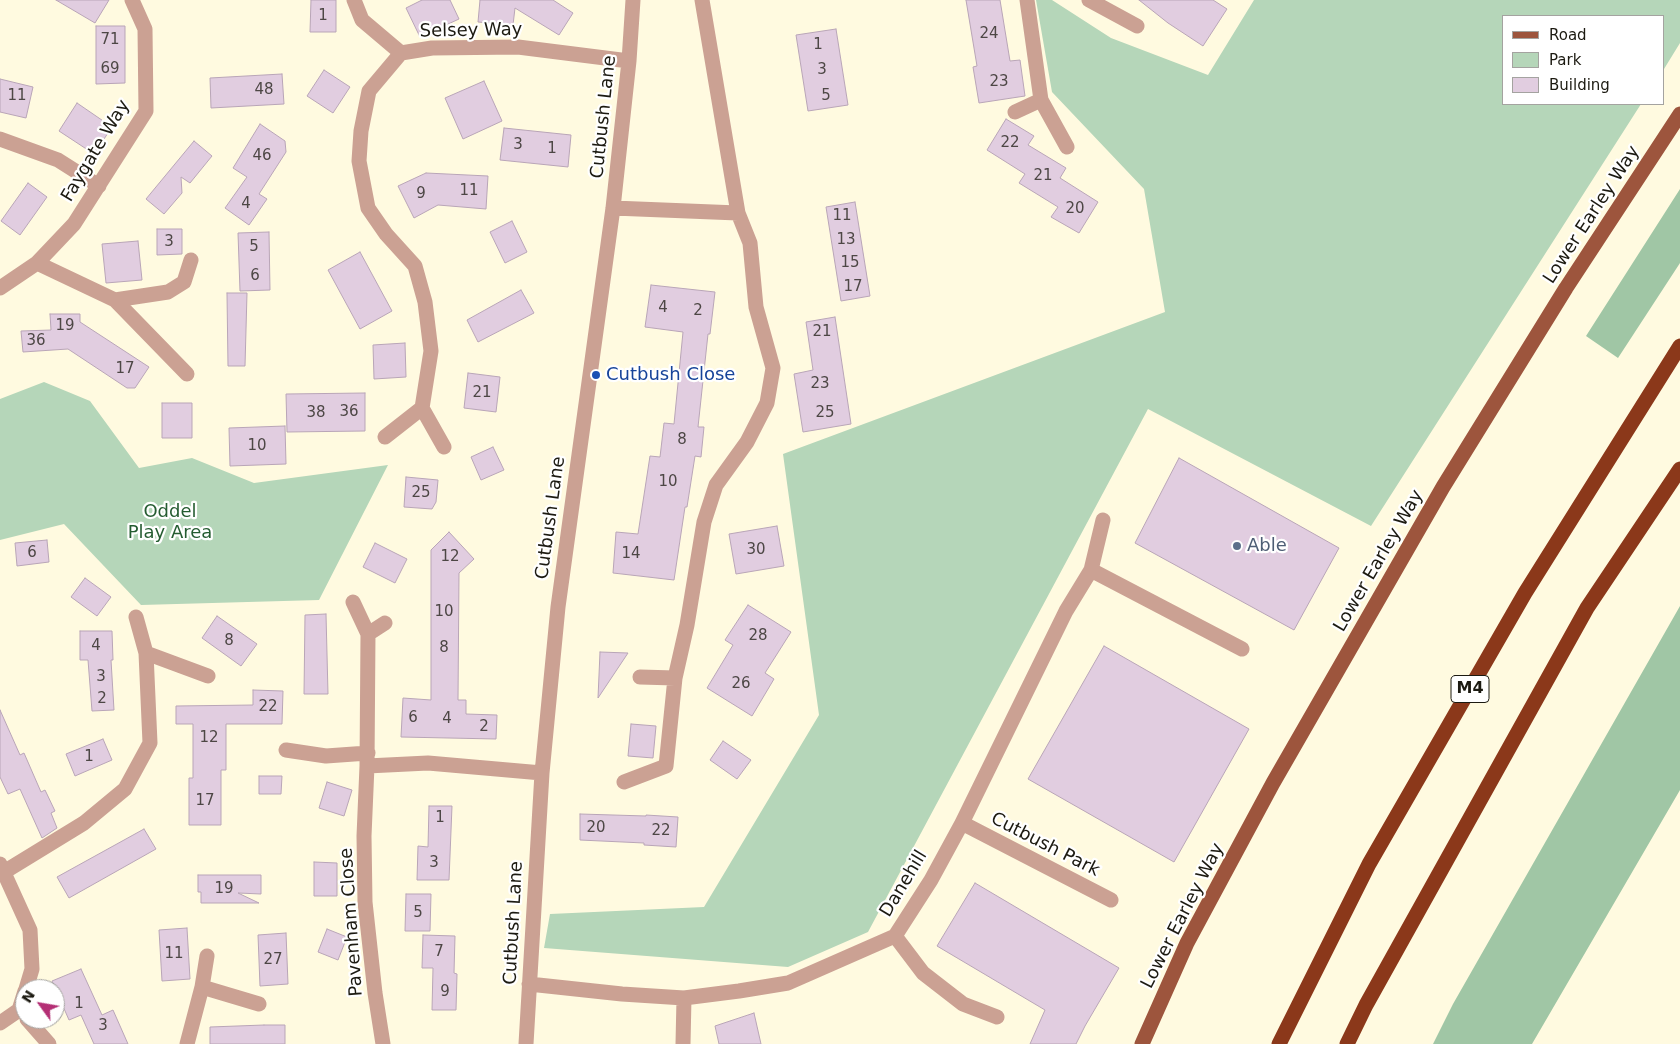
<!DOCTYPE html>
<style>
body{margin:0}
#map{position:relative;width:1680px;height:1044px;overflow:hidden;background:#fffae0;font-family:"DejaVu Sans",sans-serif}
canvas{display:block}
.legend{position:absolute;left:1502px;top:15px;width:162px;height:90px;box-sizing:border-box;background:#fff;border:1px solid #a4a3a0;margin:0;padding:6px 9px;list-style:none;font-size:15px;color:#1c1a11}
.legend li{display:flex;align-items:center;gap:10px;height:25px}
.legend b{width:25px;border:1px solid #a4a3a0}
.north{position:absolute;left:15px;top:979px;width:50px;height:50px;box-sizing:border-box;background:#fff;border:1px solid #a4a3a0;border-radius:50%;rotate:302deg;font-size:14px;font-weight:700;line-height:20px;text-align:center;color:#1c1a11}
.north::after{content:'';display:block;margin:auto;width:18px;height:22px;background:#b42f75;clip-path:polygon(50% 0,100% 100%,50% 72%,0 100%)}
</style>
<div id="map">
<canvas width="1680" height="1044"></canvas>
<ul class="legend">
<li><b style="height:6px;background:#9d553d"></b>Road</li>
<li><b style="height:14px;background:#b5d6b9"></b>Park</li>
<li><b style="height:14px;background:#e1cde0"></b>Building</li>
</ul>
<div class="north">N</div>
</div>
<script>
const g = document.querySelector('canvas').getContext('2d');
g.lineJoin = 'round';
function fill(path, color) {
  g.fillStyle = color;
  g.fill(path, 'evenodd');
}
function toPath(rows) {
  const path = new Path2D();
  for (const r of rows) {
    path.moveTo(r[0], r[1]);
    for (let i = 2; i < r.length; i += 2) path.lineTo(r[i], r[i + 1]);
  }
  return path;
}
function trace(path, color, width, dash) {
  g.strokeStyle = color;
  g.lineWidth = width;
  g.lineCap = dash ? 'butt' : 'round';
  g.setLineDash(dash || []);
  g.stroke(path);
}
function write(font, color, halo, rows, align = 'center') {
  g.font = font + ' "DejaVu Sans",sans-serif';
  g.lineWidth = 4.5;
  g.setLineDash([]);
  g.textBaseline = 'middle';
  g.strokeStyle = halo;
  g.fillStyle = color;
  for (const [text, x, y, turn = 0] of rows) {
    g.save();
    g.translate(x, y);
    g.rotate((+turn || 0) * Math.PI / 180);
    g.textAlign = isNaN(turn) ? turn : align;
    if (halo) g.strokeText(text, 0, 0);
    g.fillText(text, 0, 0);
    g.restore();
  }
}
fill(toPath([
 [1036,0,1052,0,1111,38,1208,75,1254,0,1680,0,1680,43,1664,69,1664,16,1504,16,1504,104,1641,104,1371,526,1148,409,868,932,788,967,544,948,550,914,704,907,819,715,783,454,1165,312,1144,189,1052,92],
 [44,382,90,401,139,468,192,458,254,483,388,465,319,600,141,605,64,524,0,540,0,399]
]), '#b5d6b9');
fill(toPath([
 [1680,189,1680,263,1618,358,1586,336],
 [1680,606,1680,790,1532,1044,1433,1044,1453,1004]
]), '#a0c6a5');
const building = toPath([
 [56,0,109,0,95,23,56,0],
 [311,0,336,0,336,32,310,32,311,0],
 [422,0,450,0,459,19,420,37,406,8,422,0],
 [480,0,553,0,573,13,559,35,515,8,513,25,478,22,480,0],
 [966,0,1000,0,1010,61,1020,60,1025,96,979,103,973,67,977,66,966,0],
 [1139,0,1213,0,1227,9,1203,46,1168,23,1139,0],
 [96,26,125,26,125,83,96,84,96,26],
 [836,29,848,105,808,111,796,35,836,29],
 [324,70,350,87,333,113,307,96,324,70],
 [282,74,284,104,211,108,210,78,282,74],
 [0,79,33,87,26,118,0,112,0,79],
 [484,81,502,121,463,139,445,98,484,81],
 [77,103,112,127,94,154,59,131,77,103],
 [1006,119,1034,136,1028,145,1066,168,1060,178,1098,202,1079,233,1051,217,1058,207,1019,183,1025,174,987,150,1006,119],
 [260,124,285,141,286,152,259,194,267,199,249,225,225,208,247,177,233,168,260,124],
 [504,128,571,135,568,167,500,160,504,128],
 [194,141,212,156,190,183,181,177,182,193,164,214,146,199,194,141],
 [426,173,488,176,486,209,438,205,414,218,398,186,426,173],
 [28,183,47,197,20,235,1,221,28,183],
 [855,202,870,296,841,301,826,207,855,202],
 [512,221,527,252,505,263,490,232,512,221],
 [157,229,182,229,182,254,157,255,157,229],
 [269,232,270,290,240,291,238,233,269,232],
 [138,241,142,280,106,283,102,244,138,241],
 [360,252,392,311,360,329,328,270,360,252],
 [651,285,715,292,710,334,708,334,698,427,704,427,701,457,695,456,687,507,685,507,674,580,613,573,616,532,638,534,650,456,660,457,664,423,674,424,683,332,645,327,651,285],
 [521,290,534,313,478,342,467,320,521,290],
 [227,293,247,293,245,366,228,366,227,293],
 [50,314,80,314,80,322,149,367,135,388,127,388,68,349,23,352,21,331,51,330,50,314],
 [835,317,851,424,803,432,794,374,813,370,806,322,835,317],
 [405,343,406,377,374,379,373,345,405,343],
 [468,373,500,377,496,412,464,408,468,373],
 [365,393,365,431,287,432,286,394,365,393],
 [162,403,192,403,192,438,162,438,162,403],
 [285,426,286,464,230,466,229,428,285,426],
 [493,447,504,470,481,480,471,457,493,447],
 [1179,458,1339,548,1294,630,1135,543,1179,458],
 [406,477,438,480,436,502,432,509,404,507,406,477],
 [777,526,784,566,736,574,729,534,777,526],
 [449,532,474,559,459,573,458,700,466,700,466,714,497,715,496,739,401,737,403,698,431,700,431,550,449,532],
 [47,540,49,562,17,566,15,543,47,540],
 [375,543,407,559,395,583,363,567,375,543],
 [85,578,111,597,97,616,71,597,85,578],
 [748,605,791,632,765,673,774,679,752,716,707,688,733,645,725,640,748,605],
 [326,614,328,694,304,694,305,615,326,614],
 [217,616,257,644,241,666,202,638,217,616],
 [80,631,112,631,113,660,111,660,114,710,92,711,88,660,80,660,80,631],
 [1104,646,1249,729,1174,862,1028,779,1104,646],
 [600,652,628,653,598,698,600,652],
 [253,690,283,691,282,724,226,724,226,770,221,770,221,825,189,825,189,778,193,778,193,724,176,724,176,706,253,705,253,690],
 [0,710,20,755,24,753,41,792,45,790,55,811,51,813,57,828,42,838,20,789,8,794,0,777,0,710],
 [631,724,656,726,653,758,628,756,631,724],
 [103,739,112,760,75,776,66,754,103,739],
 [723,741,751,760,737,779,710,760,723,741],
 [259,776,282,776,281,794,259,794,259,776],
 [327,782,352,790,344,816,319,808,327,782],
 [429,806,452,806,449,880,417,880,418,846,428,847,429,806],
 [580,814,646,816,646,815,678,817,676,847,644,845,644,843,580,840,580,814],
 [144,829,156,849,69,898,57,877,144,829],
 [314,862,337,863,337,896,314,896,314,862],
 [198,875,261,875,261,894,238,893,259,903,201,903,201,892,198,892,198,875],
 [975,883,1119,968,1085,1026,1076,1044,1030,1044,1045,1010,937,946,975,883],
 [406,894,431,894,430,931,405,931,406,894],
 [187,928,190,979,162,981,159,930,187,928],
 [327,929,347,937,338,960,318,952,327,929],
 [286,933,288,984,260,986,258,935,286,933],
 [423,935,455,936,454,973,457,974,456,1010,432,1010,433,968,422,968,423,935],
 [81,969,102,1015,113,1010,128,1044,94,1044,81,1015,69,1020,52,981,81,969],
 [754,1013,761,1044,719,1044,715,1026,754,1013],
 [264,1025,285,1025,285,1044,210,1044,210,1027,264,1025]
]);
fill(building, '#e1cde0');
trace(building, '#b9a5b7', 1);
trace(toPath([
 [354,0,362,20,401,53],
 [1089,0,1137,26],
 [1041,100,1067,147],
 [1015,112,1041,100,1027,0],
 [0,139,58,160,99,186],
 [613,208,738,213],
 [37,263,115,300,187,374],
 [0,288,37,263,74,224,146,111,145,29,132,0],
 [115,300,168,292,184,282,191,260],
 [422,408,444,447],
 [385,437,422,408,431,351,425,302,415,266,386,234,368,208,359,161,361,131,369,91,401,53,432,48,518,47,629,61],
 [1091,570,1242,649],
 [353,602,368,634,367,766],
 [368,634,385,623],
 [146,653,208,676],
 [640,677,675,678,687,625,704,522,716,485,747,442,767,403,773,368,756,307,750,243,738,213,702,0],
 [286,750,326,756,368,753],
 [624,782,666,766,675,678],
 [962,823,1111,900],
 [0,864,30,930,32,969,26,989],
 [4,872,84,823,125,789,150,743,146,653,136,617],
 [895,936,923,973,963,1004,997,1017],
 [529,984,622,994,684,998,739,991,788,983,895,936,931,880,962,823,1066,611,1091,570,1103,520],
 [202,987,259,1004],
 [27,1019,49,1044],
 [0,1023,19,1010,25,991],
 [187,1044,202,987,207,956],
 [383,1044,375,993,365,902,364,836,367,766,428,763,542,773],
 [526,1044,542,773,558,607,613,208,629,61,633,0],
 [683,1044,684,998]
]), '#cba193', 15);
trace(toPath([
 [1142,1044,1187,943,1273,783,1443,487,1566,288,1680,114]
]), '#9d553d', 15);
trace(toPath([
 [1279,1044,1369,864,1525,593,1680,346],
 [1347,1044,1366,1005,1587,608,1680,469]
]), '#8b381a', 15);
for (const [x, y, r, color] of [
 [596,375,5,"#1a4fb4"],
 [1237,546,5,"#5c6f8a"]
]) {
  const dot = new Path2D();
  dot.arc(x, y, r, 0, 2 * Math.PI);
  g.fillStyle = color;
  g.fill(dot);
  trace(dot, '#fff', 2);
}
write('15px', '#4d4745', null, [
 ["1",323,16],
 ["24",989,34],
 ["71",110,40],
 ["1",818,45],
 ["69",110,69],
 ["3",822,70],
 ["23",999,82],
 ["48",264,90],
 ["11",17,96],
 ["5",826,96],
 ["22",1010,143],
 ["3",518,145],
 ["1",552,149],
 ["46",262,156],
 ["21",1043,176],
 ["11",469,191],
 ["9",421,194],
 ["4",246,204],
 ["20",1075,209],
 ["11",842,216],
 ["13",846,240],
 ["3",169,242],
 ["5",254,247],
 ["15",850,263],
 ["6",255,276],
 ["17",853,287],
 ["4",663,308],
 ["2",698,311],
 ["19",65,326],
 ["21",822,332],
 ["36",36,341],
 ["17",125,369],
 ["23",820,384],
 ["21",482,393],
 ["36",349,412],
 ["38",316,413],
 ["25",825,413],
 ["8",682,440],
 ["10",257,446],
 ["10",668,482],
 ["25",421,493],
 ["30",756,550],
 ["6",32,553],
 ["14",631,554],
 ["12",450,557],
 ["10",444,612],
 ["28",758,636],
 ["8",229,641],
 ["4",96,646],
 ["8",444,648],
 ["3",101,677],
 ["26",741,684],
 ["2",102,699],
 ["22",268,707],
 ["6",413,718],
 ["4",447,719],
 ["2",484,727],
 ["12",209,738],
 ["1",89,757],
 ["17",205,801],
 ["1",440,818],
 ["20",596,828],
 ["22",661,831],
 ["3",434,863],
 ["19",224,889],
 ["5",418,913],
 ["7",439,952],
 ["11",174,954],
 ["27",273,960],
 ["9",445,992],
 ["1",79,1004],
 ["3",103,1026]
]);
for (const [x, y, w] of [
 [1470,689,38]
]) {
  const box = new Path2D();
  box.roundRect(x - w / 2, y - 13.5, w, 27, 4);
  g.fillStyle = '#fff';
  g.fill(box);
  trace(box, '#1c1a11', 1);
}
write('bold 16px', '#1c1a11', null, [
 ["M4",1470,689]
]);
write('18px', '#1c1a11', '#fff', [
 ["Selsey Way",471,31,-1],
 ["Cutbush Lane",604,117,-84],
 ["Faygate Way",96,151,-59],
 ["Lower Earley Way",1592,215,-57],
 ["Cutbush Lane",551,518,-82],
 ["Lower Earley Way",1379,561,-60],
 ["Cutbush Park",1045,845,27],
 ["Danehill",904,884,-59],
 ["Lower Earley Way",1183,916,-63],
 ["Pavenham Close",352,922,-94],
 ["Cutbush Lane",514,923,-87]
]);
write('18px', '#164399', '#fff', [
 ["Cutbush Close",606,375]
], 'left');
write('18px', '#255c31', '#fff', [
 ["Oddel",170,512],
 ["Play Area",170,533]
]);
write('18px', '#4e5e75', '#fff', [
 ["Able",1247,546]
], 'left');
</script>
